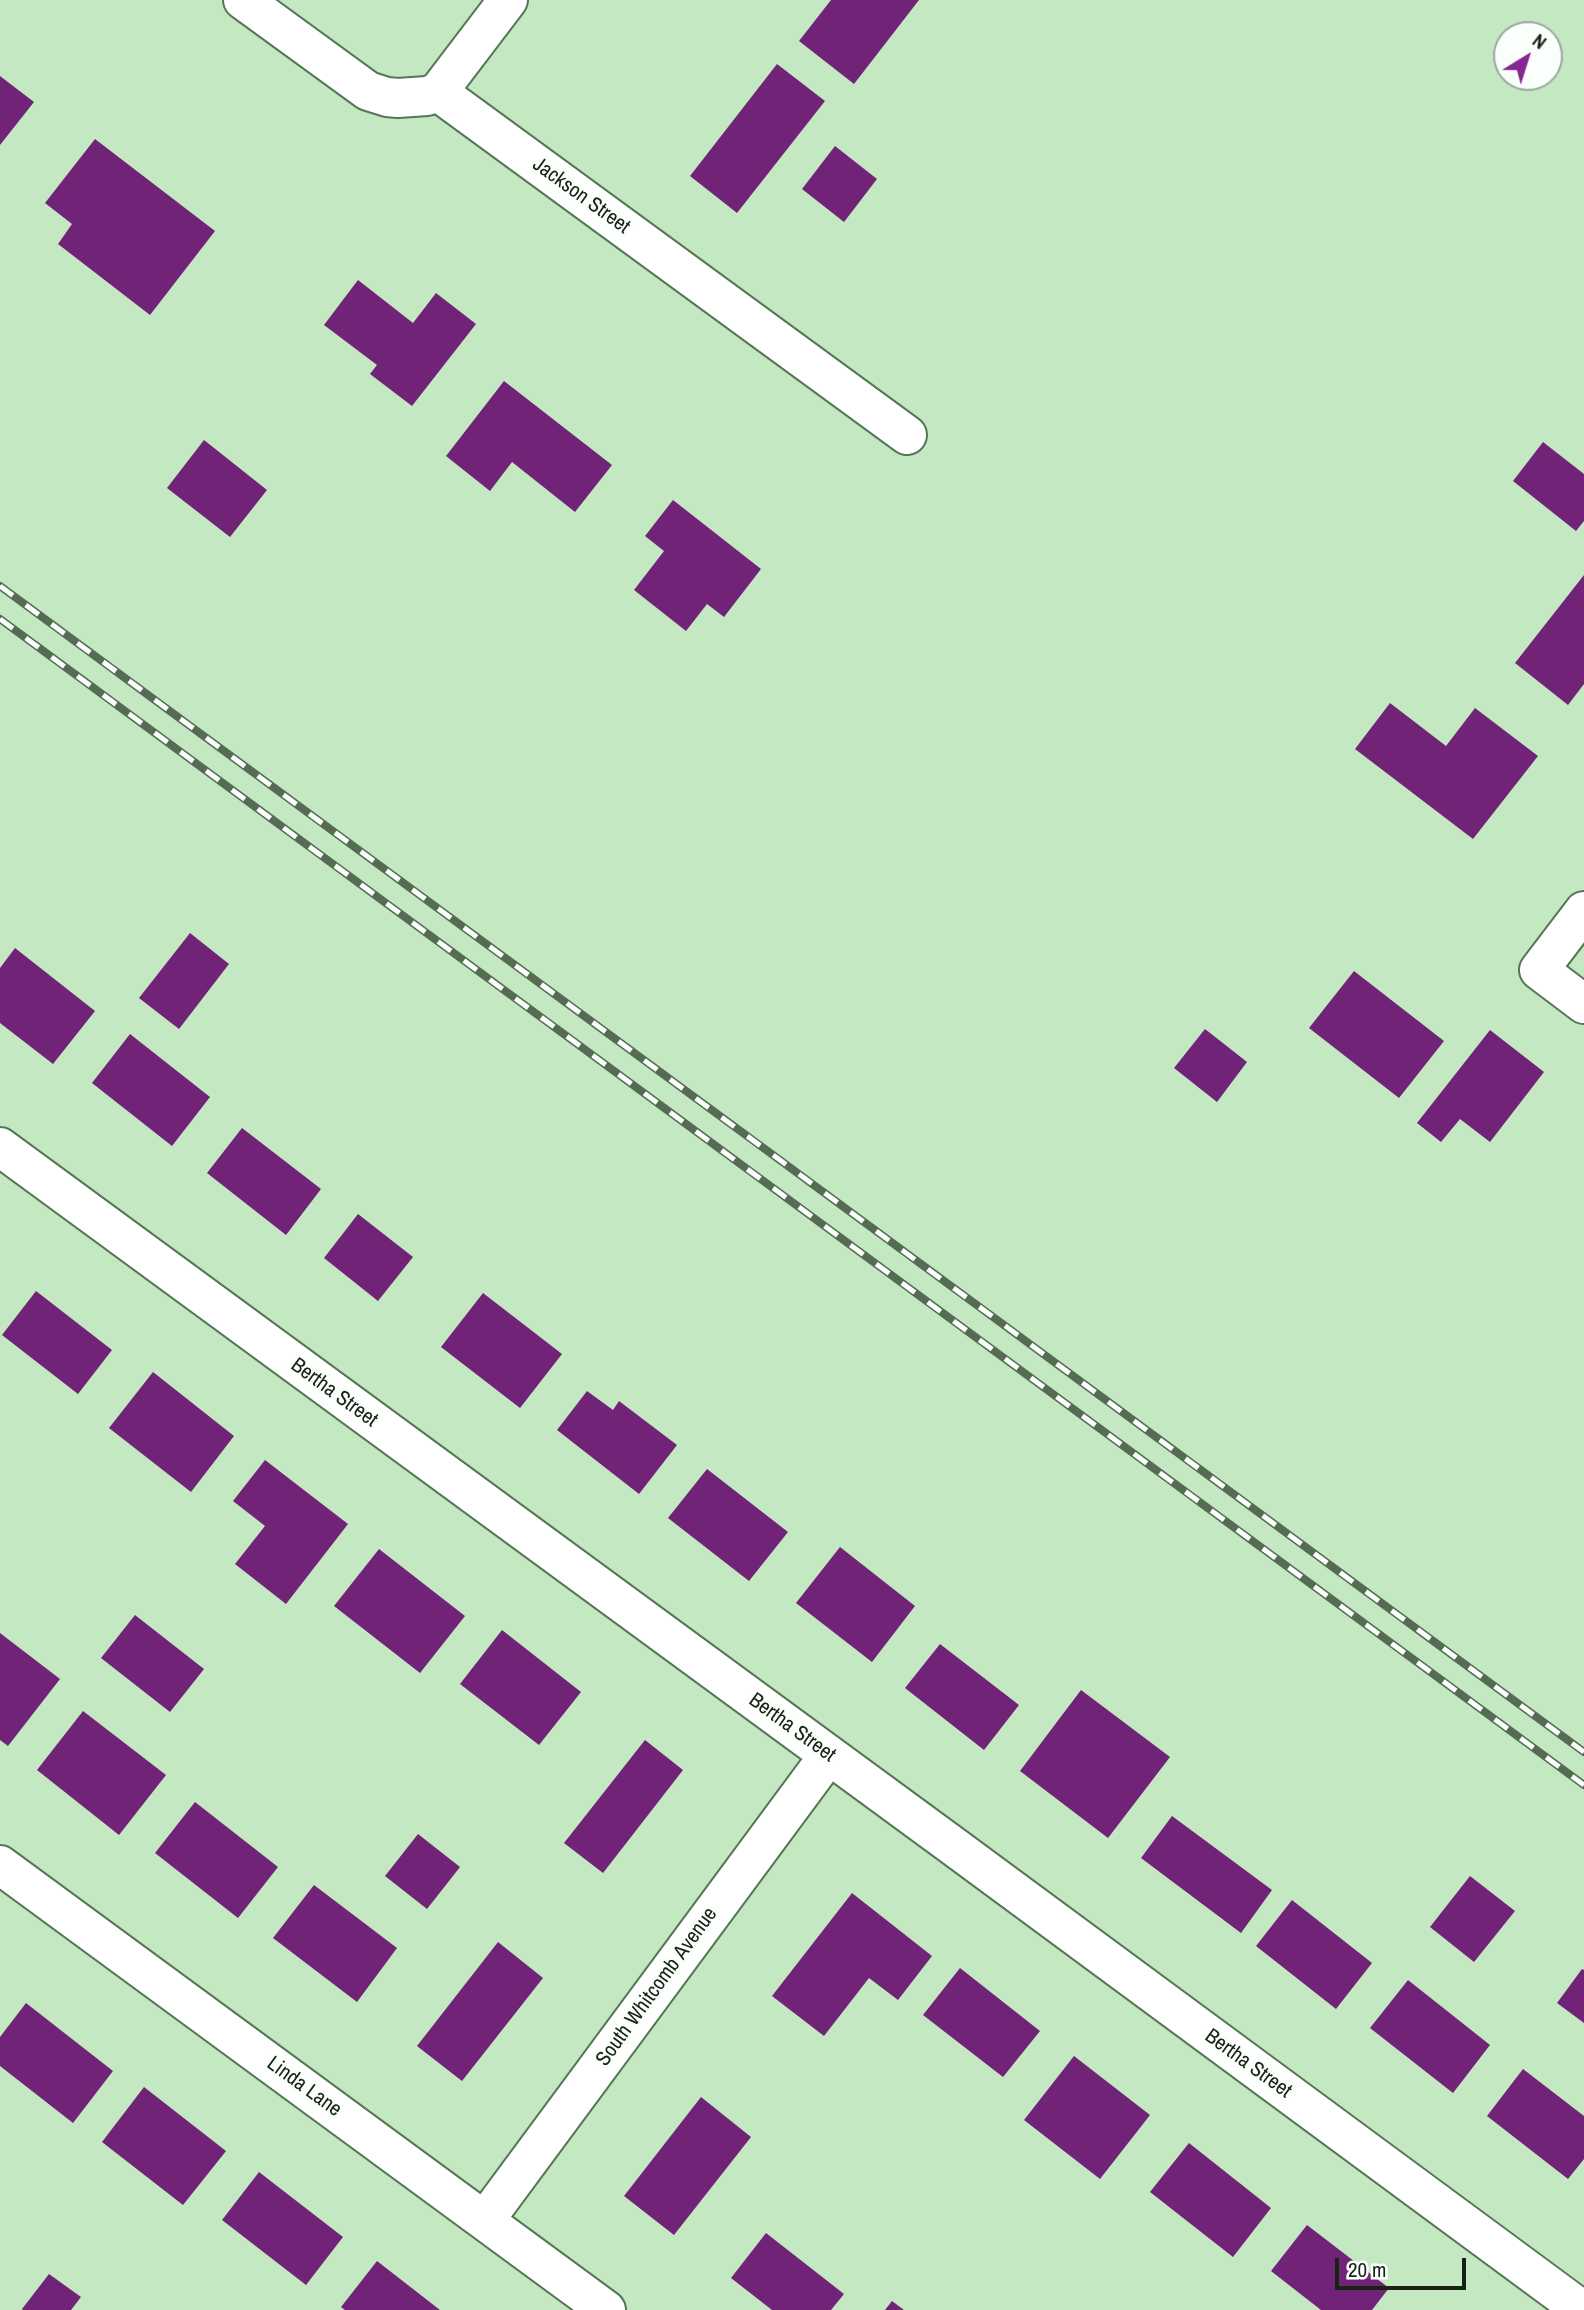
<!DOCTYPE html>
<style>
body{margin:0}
#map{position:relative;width:1584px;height:2310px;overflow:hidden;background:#c3e8c2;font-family:"Archivo Narrow",sans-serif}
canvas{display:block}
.north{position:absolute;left:1493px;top:21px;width:70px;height:70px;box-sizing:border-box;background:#fbfffb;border:2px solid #9fa79f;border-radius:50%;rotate:38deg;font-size:19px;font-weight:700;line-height:28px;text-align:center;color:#162315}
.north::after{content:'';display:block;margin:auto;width:24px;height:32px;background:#862690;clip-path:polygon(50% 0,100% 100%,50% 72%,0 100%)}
.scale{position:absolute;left:1335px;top:2258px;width:131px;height:32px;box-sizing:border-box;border:4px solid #162315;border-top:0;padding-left:9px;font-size:21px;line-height:24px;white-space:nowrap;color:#162315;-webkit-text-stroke:5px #fbfffb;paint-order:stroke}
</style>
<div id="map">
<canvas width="1584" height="2310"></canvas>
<div class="north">N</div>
<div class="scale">20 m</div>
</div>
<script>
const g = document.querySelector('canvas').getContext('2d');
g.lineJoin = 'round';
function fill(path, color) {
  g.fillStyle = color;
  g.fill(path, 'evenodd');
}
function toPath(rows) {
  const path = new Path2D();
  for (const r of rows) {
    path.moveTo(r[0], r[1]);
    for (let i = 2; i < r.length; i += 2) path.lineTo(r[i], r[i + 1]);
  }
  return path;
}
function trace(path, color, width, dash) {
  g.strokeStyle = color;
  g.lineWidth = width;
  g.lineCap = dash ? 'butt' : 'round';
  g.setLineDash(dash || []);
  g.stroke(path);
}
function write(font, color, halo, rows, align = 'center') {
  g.font = font + ' "Archivo Narrow",sans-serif';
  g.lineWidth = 7;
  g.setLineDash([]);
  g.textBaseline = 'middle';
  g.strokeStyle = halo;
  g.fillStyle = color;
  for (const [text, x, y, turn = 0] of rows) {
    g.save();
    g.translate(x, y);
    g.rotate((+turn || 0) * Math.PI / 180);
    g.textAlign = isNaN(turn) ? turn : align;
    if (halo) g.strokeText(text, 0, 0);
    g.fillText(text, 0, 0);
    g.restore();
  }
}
fill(toPath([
 [831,0,919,0,854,84,799,41],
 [777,64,825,101,737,213,690,176],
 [0,76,34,102,0,145],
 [95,139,215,231,150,315,58,244,72,224,45,203],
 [835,146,877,179,844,222,802,189],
 [358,280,413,323,436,293,476,324,412,406,370,374,377,365,324,325],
 [504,381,612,465,575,512,512,462,490,491,446,456],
 [204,440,267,490,230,537,167,488],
 [1543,442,1584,474,1584,521,1576,531,1513,481],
 [673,500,761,569,724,617,707,604,686,631,634,590,664,551,645,536],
 [1584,575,1584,684,1568,705,1515,663],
 [1390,703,1446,746,1475,708,1538,756,1473,839,1355,749],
 [190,933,229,964,179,1029,139,998],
 [15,948,95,1011,53,1064,0,1023,0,968],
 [1354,971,1444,1041,1399,1098,1309,1028],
 [1205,1029,1247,1062,1217,1102,1174,1068],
 [1490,1030,1544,1072,1490,1142,1460,1119,1441,1142,1417,1123],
 [130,1034,210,1097,172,1146,92,1083],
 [242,1128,321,1189,286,1235,207,1173],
 [358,1214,413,1257,378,1301,324,1258],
 [36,1291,112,1350,78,1394,2,1335],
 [483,1293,562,1354,520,1408,441,1347],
 [153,1372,234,1436,191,1492,109,1428],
 [587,1391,613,1410,619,1401,677,1445,639,1494,557,1430],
 [265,1460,348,1524,286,1604,235,1564,265,1526,233,1501],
 [707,1469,788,1532,749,1581,668,1518],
 [840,1547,915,1606,872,1662,796,1603],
 [379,1549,465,1616,420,1673,334,1606],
 [135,1615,204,1669,170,1712,101,1658],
 [502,1630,581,1692,539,1745,460,1684],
 [0,1633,60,1679,8,1746,0,1740],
 [940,1644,1019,1705,984,1750,905,1688],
 [1081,1690,1170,1757,1108,1838,1020,1771],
 [83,1711,166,1775,119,1835,37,1770],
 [645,1740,683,1770,603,1873,564,1843],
 [195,1802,278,1867,238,1918,155,1853],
 [1172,1816,1272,1890,1241,1933,1141,1858],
 [418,1834,460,1867,427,1909,385,1876],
 [1470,1876,1515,1911,1474,1962,1430,1927],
 [314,1885,397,1948,357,2002,273,1938],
 [852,1893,932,1956,898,2000,869,1978,824,2036,772,1996],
 [1292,1900,1372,1963,1336,2009,1256,1946],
 [498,1942,543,1978,462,2081,417,2046],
 [960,1968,1040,2031,1003,2077,923,2015],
 [1582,1969,1584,1970,1584,2023,1557,2003],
 [1408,1980,1490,2045,1453,2093,1370,2028],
 [26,2003,113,2071,73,2123,0,2066,0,2037],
 [1074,2056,1150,2115,1100,2179,1024,2120],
 [1523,2069,1584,2116,1584,2159,1568,2179,1487,2116],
 [144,2087,226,2151,183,2205,102,2142],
 [701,2097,751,2137,674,2235,624,2196],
 [1189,2143,1271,2208,1233,2257,1150,2192],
 [259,2172,343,2237,306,2285,222,2220],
 [1307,2225,1389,2288,1372,2310,1321,2310,1271,2271],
 [766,2233,844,2294,831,2310,772,2310,731,2278],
 [377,2261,440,2310,345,2310,341,2307],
 [49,2274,81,2297,71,2310,23,2310,22,2309],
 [892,2301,904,2310,885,2310]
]), '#712378');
const minor = toPath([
 [243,0,368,91,387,97,398,98,427,96,438,92,907,435],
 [438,92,508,0],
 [1584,911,1539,970,1584,1004],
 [0,1147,949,1843,1582,2310],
 [0,1865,606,2310],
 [485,2220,829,1755]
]);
trace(minor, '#567755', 42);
trace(minor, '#fff', 38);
const rail = toPath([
 [0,586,1584,1752],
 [0,619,1584,1785]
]);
trace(rail, '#556b54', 8);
trace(rail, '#fbfffb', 5, [16]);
write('21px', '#162315', '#fbfffb', [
 ["Jackson Street",581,196,36],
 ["Bertha Street",334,1393,36],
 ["Bertha Street",792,1728,36],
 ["South Whitcomb Avenue",657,1987,-54],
 ["Bertha Street",1248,2064,36],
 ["Linda Lane",304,2087,36]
]);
</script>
